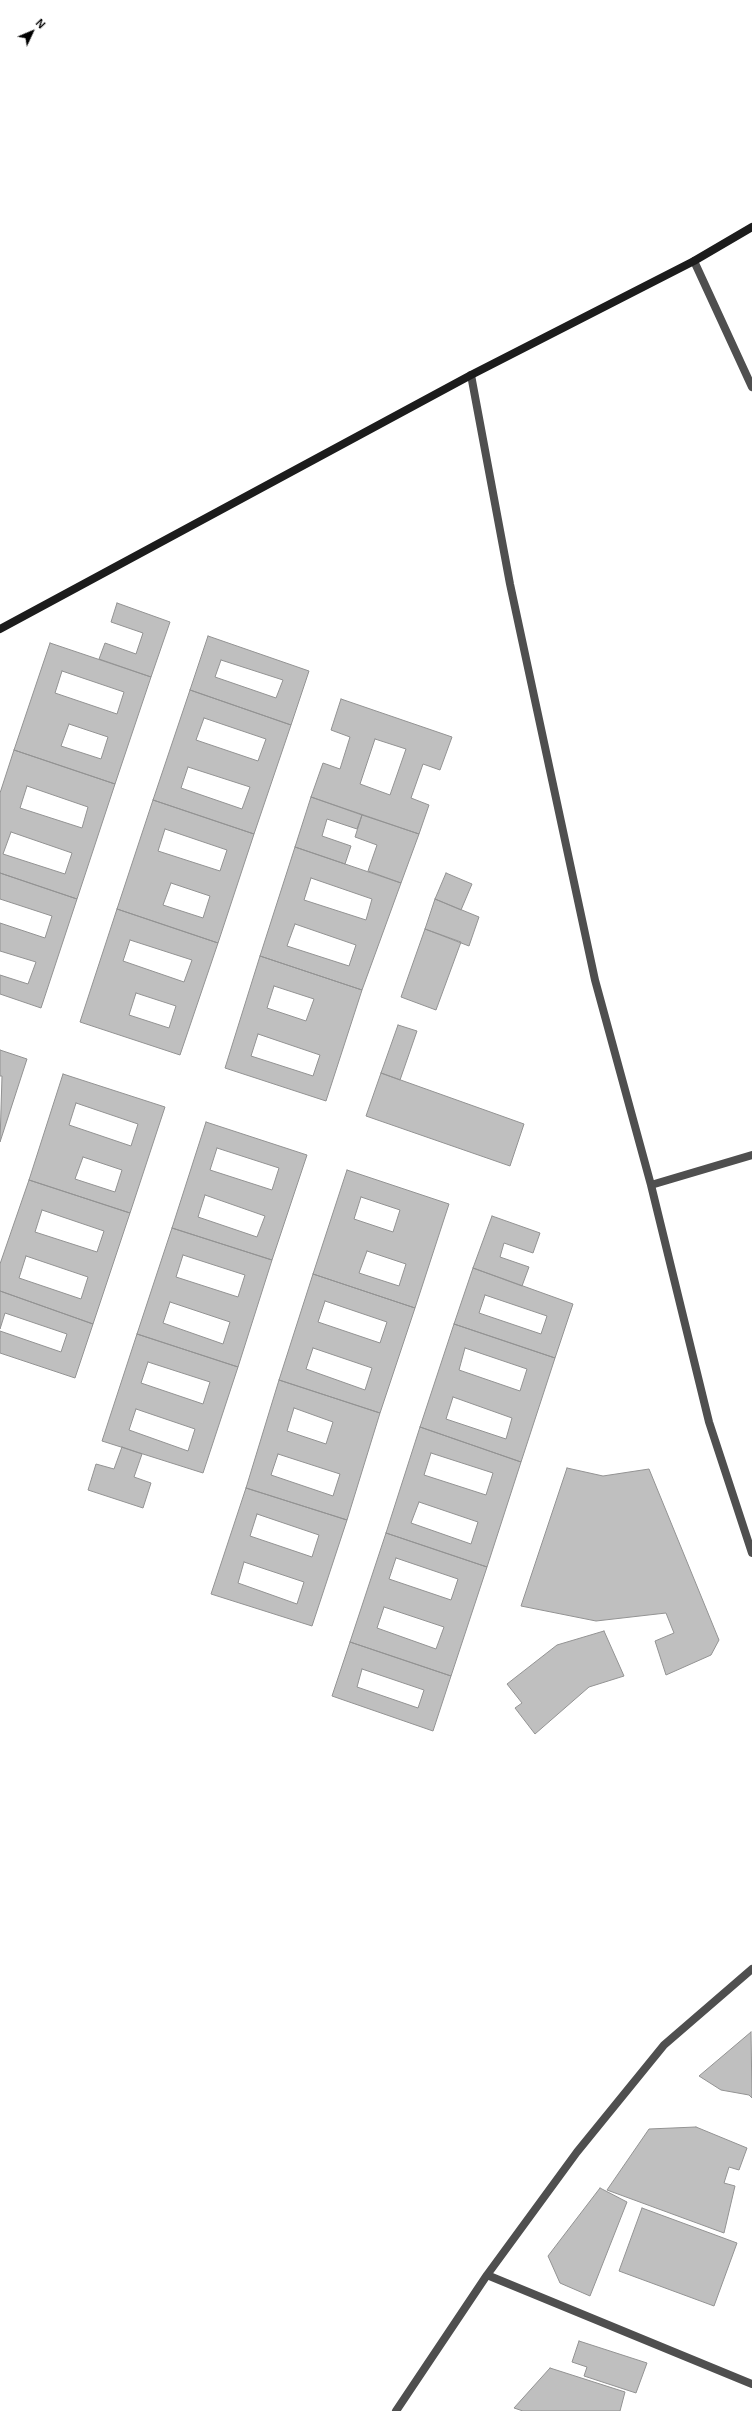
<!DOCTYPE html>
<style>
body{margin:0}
#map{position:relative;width:752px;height:2411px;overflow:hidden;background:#fff;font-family:Arial,sans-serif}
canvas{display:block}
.north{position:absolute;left:12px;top:12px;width:40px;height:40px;-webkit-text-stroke:3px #fff;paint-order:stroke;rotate:46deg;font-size:11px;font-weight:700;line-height:16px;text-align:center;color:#000}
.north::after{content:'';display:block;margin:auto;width:14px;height:18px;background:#000;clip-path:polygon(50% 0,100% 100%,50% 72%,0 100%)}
</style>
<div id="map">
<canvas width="752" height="2411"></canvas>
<div class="north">N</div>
</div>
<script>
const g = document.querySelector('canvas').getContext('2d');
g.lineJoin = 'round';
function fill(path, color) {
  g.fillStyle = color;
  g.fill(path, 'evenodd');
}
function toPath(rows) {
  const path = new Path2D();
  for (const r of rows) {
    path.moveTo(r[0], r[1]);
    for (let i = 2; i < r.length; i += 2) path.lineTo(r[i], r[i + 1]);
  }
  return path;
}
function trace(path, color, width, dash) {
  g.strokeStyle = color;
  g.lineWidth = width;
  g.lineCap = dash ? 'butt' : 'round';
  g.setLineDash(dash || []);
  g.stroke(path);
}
const building = toPath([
 [117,603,170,622,151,677,99,659,105,643,136,654,143,633,111,622,117,603],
 [208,636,309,671,291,725,190,690,208,636],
 [221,660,283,680,276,698,215,677,221,660],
 [50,643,151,677,115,784,14,750,50,643],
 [62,671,124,692,117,714,55,693,62,671],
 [69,724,108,737,101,759,61,746,69,724],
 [190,690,291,725,254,834,153,800,190,690],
 [204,718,266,739,258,761,196,740,204,718],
 [188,767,250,787,242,809,181,788,188,767],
 [341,699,452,737,440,770,423,764,411,798,429,805,419,834,311,797,323,763,340,769,350,737,331,730,341,699],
 [375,739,406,749,390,795,360,784,375,739],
 [14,750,115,784,77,899,0,873,0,793,14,750],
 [27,786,88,807,82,828,20,808,27,786],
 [11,832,72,853,65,874,3,854,11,832],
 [311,797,362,815,357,829,327,819,322,836,351,846,345,864,295,847,311,797],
 [153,800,254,834,218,943,117,909,153,800],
 [165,829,227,850,220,871,158,851,165,829],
 [171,883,210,896,203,918,163,905,171,883],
 [362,815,419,834,401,883,368,871,377,845,355,837,362,815],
 [295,847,401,883,362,990,260,956,295,847],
 [311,878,372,899,366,920,304,900,311,878],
 [295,924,356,945,349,966,287,946,295,924],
 [0,873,77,899,41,1008,0,994,0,975,28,984,36,962,0,951,0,923,45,938,52,916,0,899,0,873],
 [446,873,472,884,461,910,435,899,446,873],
 [435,899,479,917,469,946,425,929,435,899],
 [117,909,218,943,180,1055,80,1022,117,909],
 [130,940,192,960,184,982,123,961,130,940],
 [136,993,176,1006,169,1028,129,1015,136,993],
 [425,929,461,942,436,1010,401,997,425,929],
 [260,956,362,990,326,1101,225,1068,260,956],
 [274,986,314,999,306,1021,267,1008,274,986],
 [258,1034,320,1055,313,1076,251,1056,258,1034],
 [398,1025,417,1031,400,1080,381,1073,398,1025],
 [0,1050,27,1059,0,1142,2,1076,0,1076,0,1050],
 [381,1073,524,1124,510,1166,366,1116,381,1073],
 [63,1074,165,1107,130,1213,29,1180,63,1074],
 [76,1103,138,1124,131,1146,69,1125,76,1103],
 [83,1157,122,1170,115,1192,75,1179,83,1157],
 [206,1122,307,1155,272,1260,172,1228,206,1122],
 [217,1148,279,1168,272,1190,210,1170,217,1148],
 [205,1195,265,1216,257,1237,198,1217,205,1195],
 [347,1170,449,1204,415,1308,313,1274,347,1170],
 [361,1197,400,1210,393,1232,354,1219,361,1197],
 [367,1251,406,1264,399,1286,359,1273,367,1251],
 [29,1180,130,1213,93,1324,0,1291,0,1264,29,1180],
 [42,1210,104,1231,97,1252,35,1232,42,1210],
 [26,1256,88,1277,81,1299,19,1278,26,1256],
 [492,1216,540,1233,533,1253,504,1243,500,1257,529,1267,522,1286,473,1268,492,1216],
 [172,1228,272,1260,238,1367,137,1334,172,1228],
 [183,1255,245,1275,238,1297,176,1277,183,1255],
 [170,1302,230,1322,223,1344,163,1323,170,1302],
 [473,1268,573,1304,555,1358,454,1324,473,1268],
 [485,1295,547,1316,541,1334,479,1313,485,1295],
 [313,1274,415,1308,380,1413,279,1380,313,1274],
 [325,1301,387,1322,380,1343,318,1322,325,1301],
 [313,1348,372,1368,365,1390,306,1369,313,1348],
 [0,1291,93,1324,75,1378,0,1353,0,1331,61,1352,67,1334,5,1313,0,1329,0,1291],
 [454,1324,555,1358,521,1462,420,1427,454,1324],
 [465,1348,527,1369,520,1391,459,1370,465,1348],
 [453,1397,512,1418,506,1439,446,1419,453,1397],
 [137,1334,238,1367,203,1473,102,1441,137,1334],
 [148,1362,210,1382,203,1404,141,1383,148,1362],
 [136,1409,195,1429,188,1451,129,1430,136,1409],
 [279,1380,380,1413,347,1520,246,1488,279,1380],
 [294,1408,333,1422,326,1444,287,1431,294,1408],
 [278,1454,340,1474,333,1496,271,1475,278,1454],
 [420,1427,521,1462,487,1567,386,1533,420,1427],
 [431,1453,493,1473,486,1495,424,1475,431,1453],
 [419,1502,478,1522,471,1544,411,1523,419,1502],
 [122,1447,142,1454,134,1477,151,1483,143,1508,88,1490,96,1464,114,1469,122,1447],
 [567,1468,603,1476,649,1469,719,1640,711,1655,666,1675,655,1641,674,1633,666,1613,596,1621,521,1606,567,1468],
 [246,1488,347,1520,312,1626,211,1594,246,1488],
 [257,1514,319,1535,312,1557,250,1536,257,1514],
 [244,1562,304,1582,297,1604,238,1583,244,1562],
 [386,1533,487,1567,451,1676,350,1642,386,1533],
 [396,1558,458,1579,451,1600,389,1579,396,1558],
 [384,1607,444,1627,436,1649,377,1628,384,1607],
 [604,1631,624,1676,589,1687,535,1734,515,1708,522,1703,507,1684,557,1645,604,1631],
 [350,1642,451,1676,433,1731,332,1696,350,1642],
 [362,1669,424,1690,418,1708,357,1687,362,1669],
 [751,2032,752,2098,749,2095,721,2090,699,2076,751,2032],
 [696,2127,747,2148,739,2170,729,2167,724,2183,735,2186,724,2233,607,2190,649,2129,696,2127],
 [600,2188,627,2202,590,2296,560,2283,548,2256,600,2188],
 [642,2208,737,2243,714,2306,619,2271,642,2208],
 [579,2341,647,2363,636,2393,584,2376,587,2367,572,2362,579,2341],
 [550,2368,625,2392,620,2411,523,2411,514,2408,550,2368]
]);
fill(building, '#bfbfbf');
trace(building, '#939393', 1);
trace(toPath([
 [694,261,752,387],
 [471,375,510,584,595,980,651,1185,709,1422,752,1553],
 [651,1185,752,1155],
 [487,2275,752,2384],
 [396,2411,487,2275,577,2152,664,2045,752,1969]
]), '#4f4f4f', 8);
trace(toPath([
 [0,629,471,375,694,261,752,227]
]), '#1c1c1c', 8);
</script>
